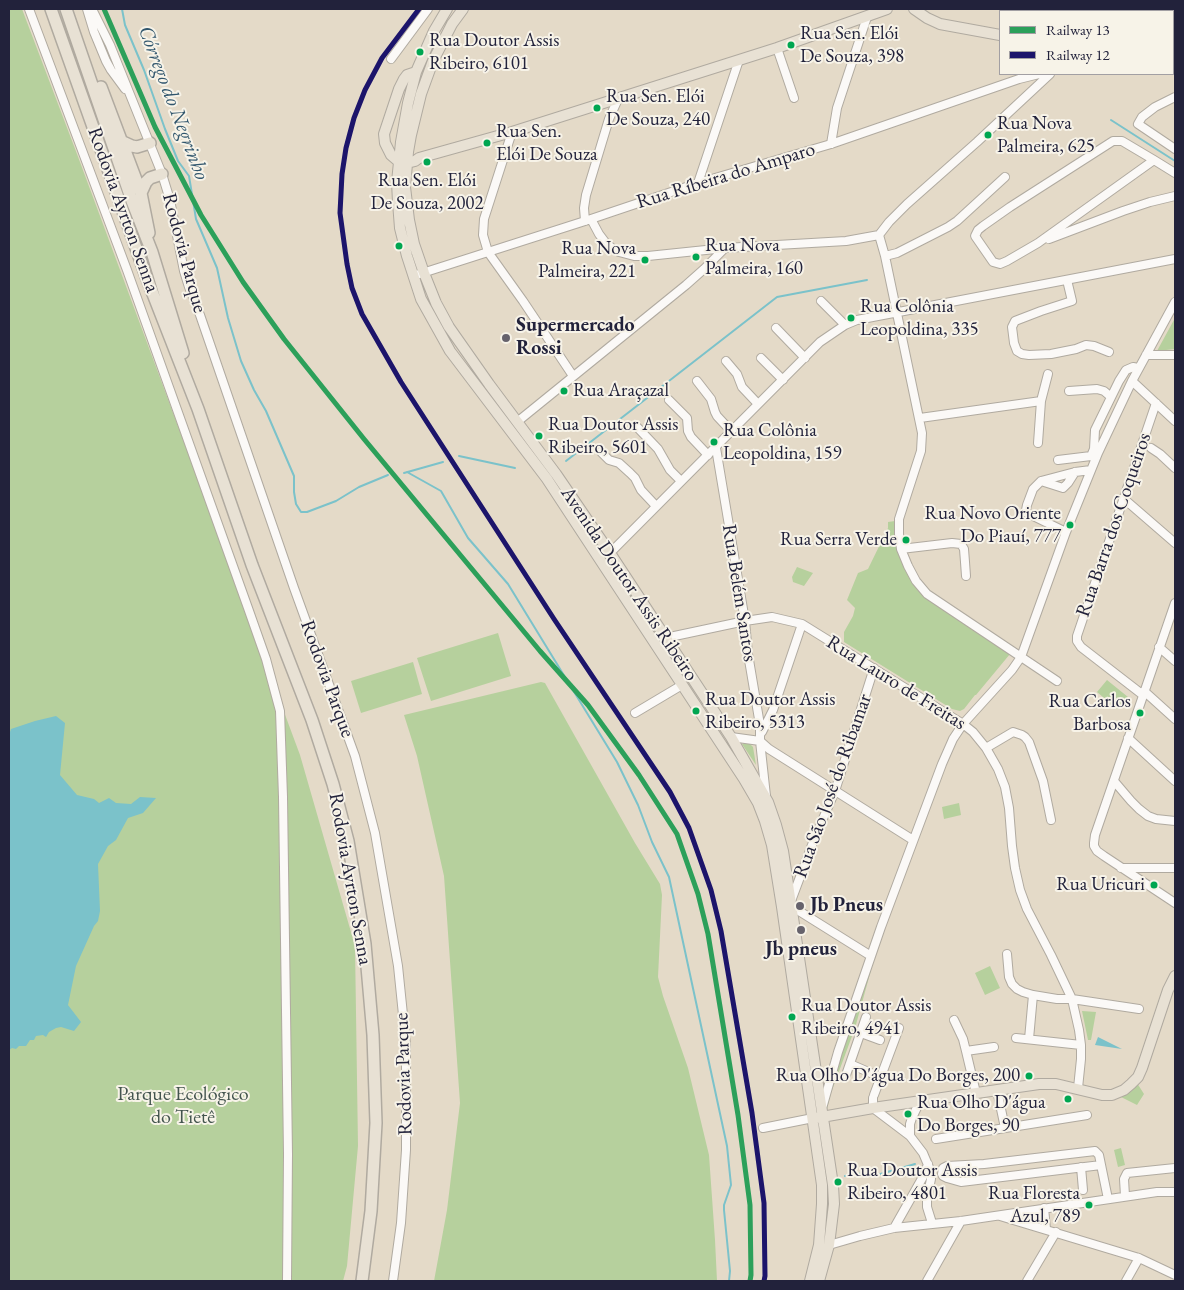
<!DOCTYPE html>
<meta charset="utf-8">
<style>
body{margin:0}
#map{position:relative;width:1184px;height:1290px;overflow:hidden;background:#e4dac8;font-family:"EB Garamond",serif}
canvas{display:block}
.frame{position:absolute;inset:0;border:10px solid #22223b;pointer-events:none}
.legend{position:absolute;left:999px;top:10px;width:175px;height:65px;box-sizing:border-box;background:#f7f3e8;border:1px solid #a29fa3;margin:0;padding:6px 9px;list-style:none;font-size:15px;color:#22223b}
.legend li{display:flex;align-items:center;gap:10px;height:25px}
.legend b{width:25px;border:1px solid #a29fa3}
</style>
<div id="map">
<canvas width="1184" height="1290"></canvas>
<div class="frame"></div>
<ul class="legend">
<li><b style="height:6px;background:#2ca05a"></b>Railway 13</li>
<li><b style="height:6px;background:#1c146b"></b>Railway 12</li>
</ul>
</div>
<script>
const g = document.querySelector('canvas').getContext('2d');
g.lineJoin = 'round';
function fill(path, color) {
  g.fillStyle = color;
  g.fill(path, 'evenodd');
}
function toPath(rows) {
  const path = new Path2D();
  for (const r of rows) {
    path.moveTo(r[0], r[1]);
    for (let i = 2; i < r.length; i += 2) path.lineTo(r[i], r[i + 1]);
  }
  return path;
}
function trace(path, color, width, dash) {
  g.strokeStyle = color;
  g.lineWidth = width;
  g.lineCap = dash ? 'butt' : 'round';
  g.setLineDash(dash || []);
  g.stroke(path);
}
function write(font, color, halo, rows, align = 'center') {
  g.font = font + ' "EB Garamond",serif';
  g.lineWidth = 4;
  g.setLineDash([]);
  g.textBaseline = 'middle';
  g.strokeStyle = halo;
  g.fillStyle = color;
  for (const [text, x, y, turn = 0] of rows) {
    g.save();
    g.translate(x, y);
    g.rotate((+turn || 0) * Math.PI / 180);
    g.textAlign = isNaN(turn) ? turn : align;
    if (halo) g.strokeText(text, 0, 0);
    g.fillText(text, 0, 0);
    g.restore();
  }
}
fill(toPath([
 [9,9,22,9,77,154,300,755,355,946,358,1146,347,1266,343,1281,9,1281],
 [1175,318,1175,349,1157,351],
 [895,521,901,561,915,585,970,628,1010,654,976,695,975,695,964,709,960,711,952,709,844,642,844,632,853,616,855,608,847,600,858,573,868,569,888,528,888,522],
 [797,567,813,573,804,586,793,582,792,577],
 [498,633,511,676,431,701,417,658],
 [413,662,422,694,361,713,351,681],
 [1107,680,1128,697,1117,709,1097,692],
 [541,682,545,683,635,843,660,884,662,895,658,977,663,996,688,1068,709,1155,715,1240,717,1281,434,1281,447,1210,460,1103,444,876,417,756,404,715],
 [744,743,749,743,753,747,756,765,742,744],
 [959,803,961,815,944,819,942,807],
 [873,963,855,1028,831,1093,826,1113,823,1094],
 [990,966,1000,988,985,995,975,973],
 [1082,1011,1096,1012,1091,1040,1088,1040],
 [1137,1083,1144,1094,1137,1105,1121,1097],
 [1121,1148,1125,1165,1118,1167,1114,1150]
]), '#b6d09d');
fill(toPath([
 [56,716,65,723,60,775,77,795,94,799,99,803,109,798,116,803,131,804,140,797,156,798,143,813,128,818,116,840,108,846,98,864,100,911,98,921,94,926,76,966,68,1005,81,1022,74,1031,61,1027,56,1028,49,1032,46,1037,43,1035,36,1036,34,1040,30,1040,26,1046,19,1046,16,1049,12,1048,9,1050,9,735,11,729,35,721],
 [1098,1037,1122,1049,1095,1045]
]), '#7bc2ca');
trace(toPath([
 [122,9,125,25,144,70,165,129,178,161,189,176,196,219,217,268,228,318,241,361,254,390,266,411,294,476,294,492,296,504,301,512,307,512,336,501,359,487,388,475],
 [1111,120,1175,161],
 [459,456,515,468],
 [566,461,777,297,867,280],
 [407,472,441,491,468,538,508,584,617,762,638,805,652,842,669,877,727,1146,731,1185,724,1205,724,1210,730,1271,729,1281],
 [404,473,443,462],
 [845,1176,865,1173,877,1175,915,1164]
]), '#7bc2ca', 2);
const minor = toPath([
 [29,9,127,270,248,608,266,659,280,711,283,797,288,1154,287,1281],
 [87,9,94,32,106,61,111,70,125,89],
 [92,9,110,45,162,174,170,200,184,271,189,287,200,315,294,588,355,756,375,833,398,966,406,1044,406,1150,401,1223,393,1281],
 [1027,11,1028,9],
 [1173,16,1175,14],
 [777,48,794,98],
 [391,59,428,9],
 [1175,97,1155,107,1142,117,1138,124,1175,149],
 [512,132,484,219,483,235,488,252,523,301,573,376],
 [831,144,837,108,867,17],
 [1154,160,1038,243,1007,261,1000,264,993,262,975,236,978,230,983,226,1010,207,1113,141,1122,141,1154,160,1175,173],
 [698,183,739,60],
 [591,219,599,234,605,242,613,249,619,252,634,256,648,256,725,248,846,241,879,235,889,222,907,204,977,142,1050,74],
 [585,221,584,208,586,195,609,119,618,99],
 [879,235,885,256,922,433,921,451,899,519,899,534,901,549,908,566,916,581,927,594,1057,681],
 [1049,239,1123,211,1150,202,1175,196],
 [885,256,897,253,948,227,957,221,1005,177],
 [413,276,585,221,698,183,831,144,1019,79,1039,74],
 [1067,280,1072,301,1041,311,1015,321,1012,327,1014,343,1017,351,1022,354,1029,355,1051,354,1076,349,1086,345,1094,346,1109,352],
 [821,301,845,325],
 [776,328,805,358],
 [1146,355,1175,355],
 [761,358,783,380],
 [726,361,737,374,742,387,758,404],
 [697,381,711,399,715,412,717,416,731,431],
 [1132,381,1175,421],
 [1069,391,1097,389,1104,391,1111,397],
 [669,400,687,418,688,431,691,437,708,455],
 [920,418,1041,401],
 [517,422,686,285,704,269,725,248],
 [637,427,658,449,670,470,681,481],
 [1038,443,1041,401,1048,374],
 [716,448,745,621,748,654,760,725,760,741,766,796],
 [1151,448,1160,454,1175,468],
 [601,452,609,460,619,463,630,473,635,478,641,490,656,506],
 [1058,460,1091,456,1094,449,1095,430,1119,381,1126,370,1133,367,1138,368],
 [1041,481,1063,488,1068,483,1075,472],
 [1123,498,1175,543],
 [1066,532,1027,513,1026,510,1027,505,1033,489,1041,481,1075,472,1091,470],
 [901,549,952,543,961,544,964,549,965,562,966,576],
 [610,553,820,342,845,325,857,320,1175,259],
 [1175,603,1095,835,1094,843,1094,846,1097,851,1104,856,1175,903],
 [665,638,745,621,772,617,802,624,963,724,973,732,986,748,998,769,1005,787,1009,808,1012,846,1015,868,1020,890,1027,909,1051,955,1072,999,1079,1030,1081,1045,1081,1059,1078,1088],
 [1159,647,1175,661],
 [1144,691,1175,719],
 [1143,695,1081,647,1077,641,1077,636,1156,403],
 [635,713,682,685],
 [762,732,773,710,802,624],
 [731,737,760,741],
 [1128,738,1175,781],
 [760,741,769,749,913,840],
 [986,748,1013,732,1022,735,1025,737,1029,742,1043,781,1051,820],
 [1114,781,1131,801,1139,809,1148,816,1156,819,1175,821],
 [1121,868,1175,868],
 [791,901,815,837,835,791,874,668],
 [791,906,871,956],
 [1007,954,1009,977,1012,984,1017,989,1023,992,1033,995,1057,999,1072,999,1139,1009],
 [954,1020,963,1039,966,1051,976,1093],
 [861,1033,880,1040],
 [1016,1038,1081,1045],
 [1029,1039,1033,995],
 [966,1051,994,1047],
 [850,1064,880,1077],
 [846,1075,866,1017],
 [997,1090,1005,1128],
 [874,1095,899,1028],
 [873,1098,873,1108,910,1136,923,1153,931,1172,931,1179,927,1198,927,1207,932,1223],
 [823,1105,838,1052,881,927,942,764,953,739,963,724,1012,670,1021,657,1066,532,1098,453,1132,381,1175,302],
 [763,1128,813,1118],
 [910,1136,910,1124,912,1118,920,1101],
 [936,1139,1087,1115],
 [1101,1165,961,1182,947,1178,943,1176,942,1174,943,1168,947,1166,984,1164,1095,1151,1099,1155,1108,1199],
 [1081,1167,1083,1190],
 [1125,1196,1124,1179,1127,1173,1175,1168],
 [1044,1208,1046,1229],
 [1000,1216,1139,1258,1175,1275],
 [894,1228,924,1175,928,1164],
 [829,1245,860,1236,894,1228,961,1221,1157,1192,1175,1192],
 [927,1281,961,1221],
 [1027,1281,1056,1232],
 [1126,1281,1139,1258]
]);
const major = toPath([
 [447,9,434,31,416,72,408,103,401,142,397,182,398,202,400,228,407,256,421,299,450,351,547,479,744,779,758,803,765,821,772,845,782,907,822,1185,822,1204,819,1245,810,1281],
 [463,9,452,24,433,61,421,94,411,135,408,152,405,187,409,220,414,244,424,273,436,303,449,327,489,384,556,474,610,553,731,737,768,802,776,825,783,851,833,1185,834,1204,829,1245,819,1281],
 [914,9,927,18,940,24,1000,35],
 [1173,34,1175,34],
 [416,72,407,75,404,79,399,89,384,134,385,143,391,155,398,161,407,163,415,161,419,158,512,132,777,48,887,9],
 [816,1118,873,1108,1039,1084,1056,1084,1102,1095,1112,1095,1124,1090,1131,1084,1138,1077,1142,1068,1168,990,1175,976]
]);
const highway = toPath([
 [51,9,146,276,198,409,252,565,312,720,333,784,348,841,365,944,373,1035,376,1123,371,1211,362,1281],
 [66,9,132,201,152,252,183,353],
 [101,87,141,193,149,233],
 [121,141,132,146,137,147,150,143],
 [141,193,146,182,150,178,162,174]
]);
trace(minor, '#b0aaa0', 10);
trace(major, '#b0aaa0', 12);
trace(highway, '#b0aaa0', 14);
trace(minor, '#fbf9f7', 8);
trace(major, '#e8e1d4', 10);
trace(highway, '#e8e1d4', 11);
trace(toPath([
 [104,9,155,127,201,215,243,282,284,339,364,439,540,651,588,705,639,775,677,834,698,894,708,934,738,1115,750,1205,751,1275,750,1281]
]), '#2ca05a', 5);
trace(toPath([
 [419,9,382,58,365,90,354,118,346,148,342,174,340,213,347,264,352,288,362,314,401,382,554,619,670,792,689,828,711,890,721,931,752,1113,764,1203,765,1276,764,1281]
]), '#1c146b', 5);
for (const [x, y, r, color] of [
 [791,45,4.5,"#00a651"],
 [420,52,4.5,"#00a651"],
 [597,108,4.5,"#00a651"],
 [988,135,4.5,"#00a651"],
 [487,143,4.5,"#00a651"],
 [427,162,4.5,"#00a651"],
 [399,246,4.5,"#00a651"],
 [696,257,4.5,"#00a651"],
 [645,260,4.5,"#00a651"],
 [851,318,4.5,"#00a651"],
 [506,338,5,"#66626c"],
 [564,391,4.5,"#00a651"],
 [539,436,4.5,"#00a651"],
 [714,442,4.5,"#00a651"],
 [1070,525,4.5,"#00a651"],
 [906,540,4.5,"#00a651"],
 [696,711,4.5,"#00a651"],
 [1140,713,4.5,"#00a651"],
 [1154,885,4.5,"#00a651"],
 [800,906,5,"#66626c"],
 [801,930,5,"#66626c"],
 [792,1017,4.5,"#00a651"],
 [1029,1076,4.5,"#00a651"],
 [1068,1099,4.5,"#00a651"],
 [908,1114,4.5,"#00a651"],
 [838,1182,4.5,"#00a651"],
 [1089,1205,4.5,"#00a651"]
]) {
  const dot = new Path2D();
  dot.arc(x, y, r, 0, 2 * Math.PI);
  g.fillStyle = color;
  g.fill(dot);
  trace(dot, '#f7f3e8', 2);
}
write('19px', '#22223b', '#f7f3e8', [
 ["Rua Sen. Elói",800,34],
 ["De Souza, 398",800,57],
 ["Rua Doutor Assis",429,41],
 ["Ribeiro, 6101",429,64],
 ["Rua Sen. Elói",606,97],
 ["De Souza, 240",606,120],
 ["Rua Nova",997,124],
 ["Palmeira, 625",997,147],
 ["Rua Sen.",496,132],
 ["Elói De Souza",496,155],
 ["Rua Sen. Elói",427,181,"center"],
 ["De Souza, 2002",427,204,"center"],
 ["Rua Nova",705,246],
 ["Palmeira, 160",705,269],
 ["Rua Nova",636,249,"right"],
 ["Palmeira, 221",636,272,"right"],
 ["Rua Colônia",860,307],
 ["Leopoldina, 335",860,330],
 ["Rua Araçazal",573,391],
 ["Rua Doutor Assis",548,425],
 ["Ribeiro, 5601",548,448],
 ["Rua Colônia",723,431],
 ["Leopoldina, 159",723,454],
 ["Rua Novo Oriente",1061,514,"right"],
 ["Do Piauí, 777",1061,537,"right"],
 ["Rua Serra Verde",897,540,"right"],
 ["Rua Doutor Assis",705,700],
 ["Ribeiro, 5313",705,723],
 ["Rua Carlos",1131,702,"right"],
 ["Barbosa",1131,725,"right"],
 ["Rua Uricuri",1145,885,"right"],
 ["Rua Doutor Assis",801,1006],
 ["Ribeiro, 4941",801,1029],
 ["Rua Olho D'água Do Borges, 200",1020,1076,"right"],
 ["Rua Olho D'água",917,1103],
 ["Do Borges, 90",917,1126],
 ["Rua Doutor Assis",847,1171],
 ["Ribeiro, 4801",847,1194],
 ["Rua Floresta",1080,1194,"right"],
 ["Azul, 789",1080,1217,"right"]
], 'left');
write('20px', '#22223b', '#f7f3e8', [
 ["Rua Ríbeira do Amparo",726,176,-17],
 ["Rodovia Ayrton Senna",123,210,70],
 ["Rodovia Parque",184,253,75],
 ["Rua Barra dos Coqueiros",1114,525,-71],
 ["Avenida Doutor Assis Ribeiro",629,584,56],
 ["Rua Belém Santos",739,593,81],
 ["Rodovia Parque",327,679,70],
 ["Rua Lauro de Freitas",896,683,32],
 ["Rua São José do Ribamar",833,786,-70],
 ["Rodovia Ayrton Senna",350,879,80],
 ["Rodovia Parque",404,1074,-92]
]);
write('bold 20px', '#22223b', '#f7f3e8', [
 ["Supermercado",516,326],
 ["Rossi",516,349],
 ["Jb Pneus",810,906],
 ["Jb pneus",801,950,"center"]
], 'left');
write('20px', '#43544e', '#f7f3e8', [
 ["Parque Ecológico",183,1095],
 ["do Tietê",183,1118]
]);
write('italic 21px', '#31566d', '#f7f3e8', [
 ["Córrego do Negrinho",173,103,69]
]);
</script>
